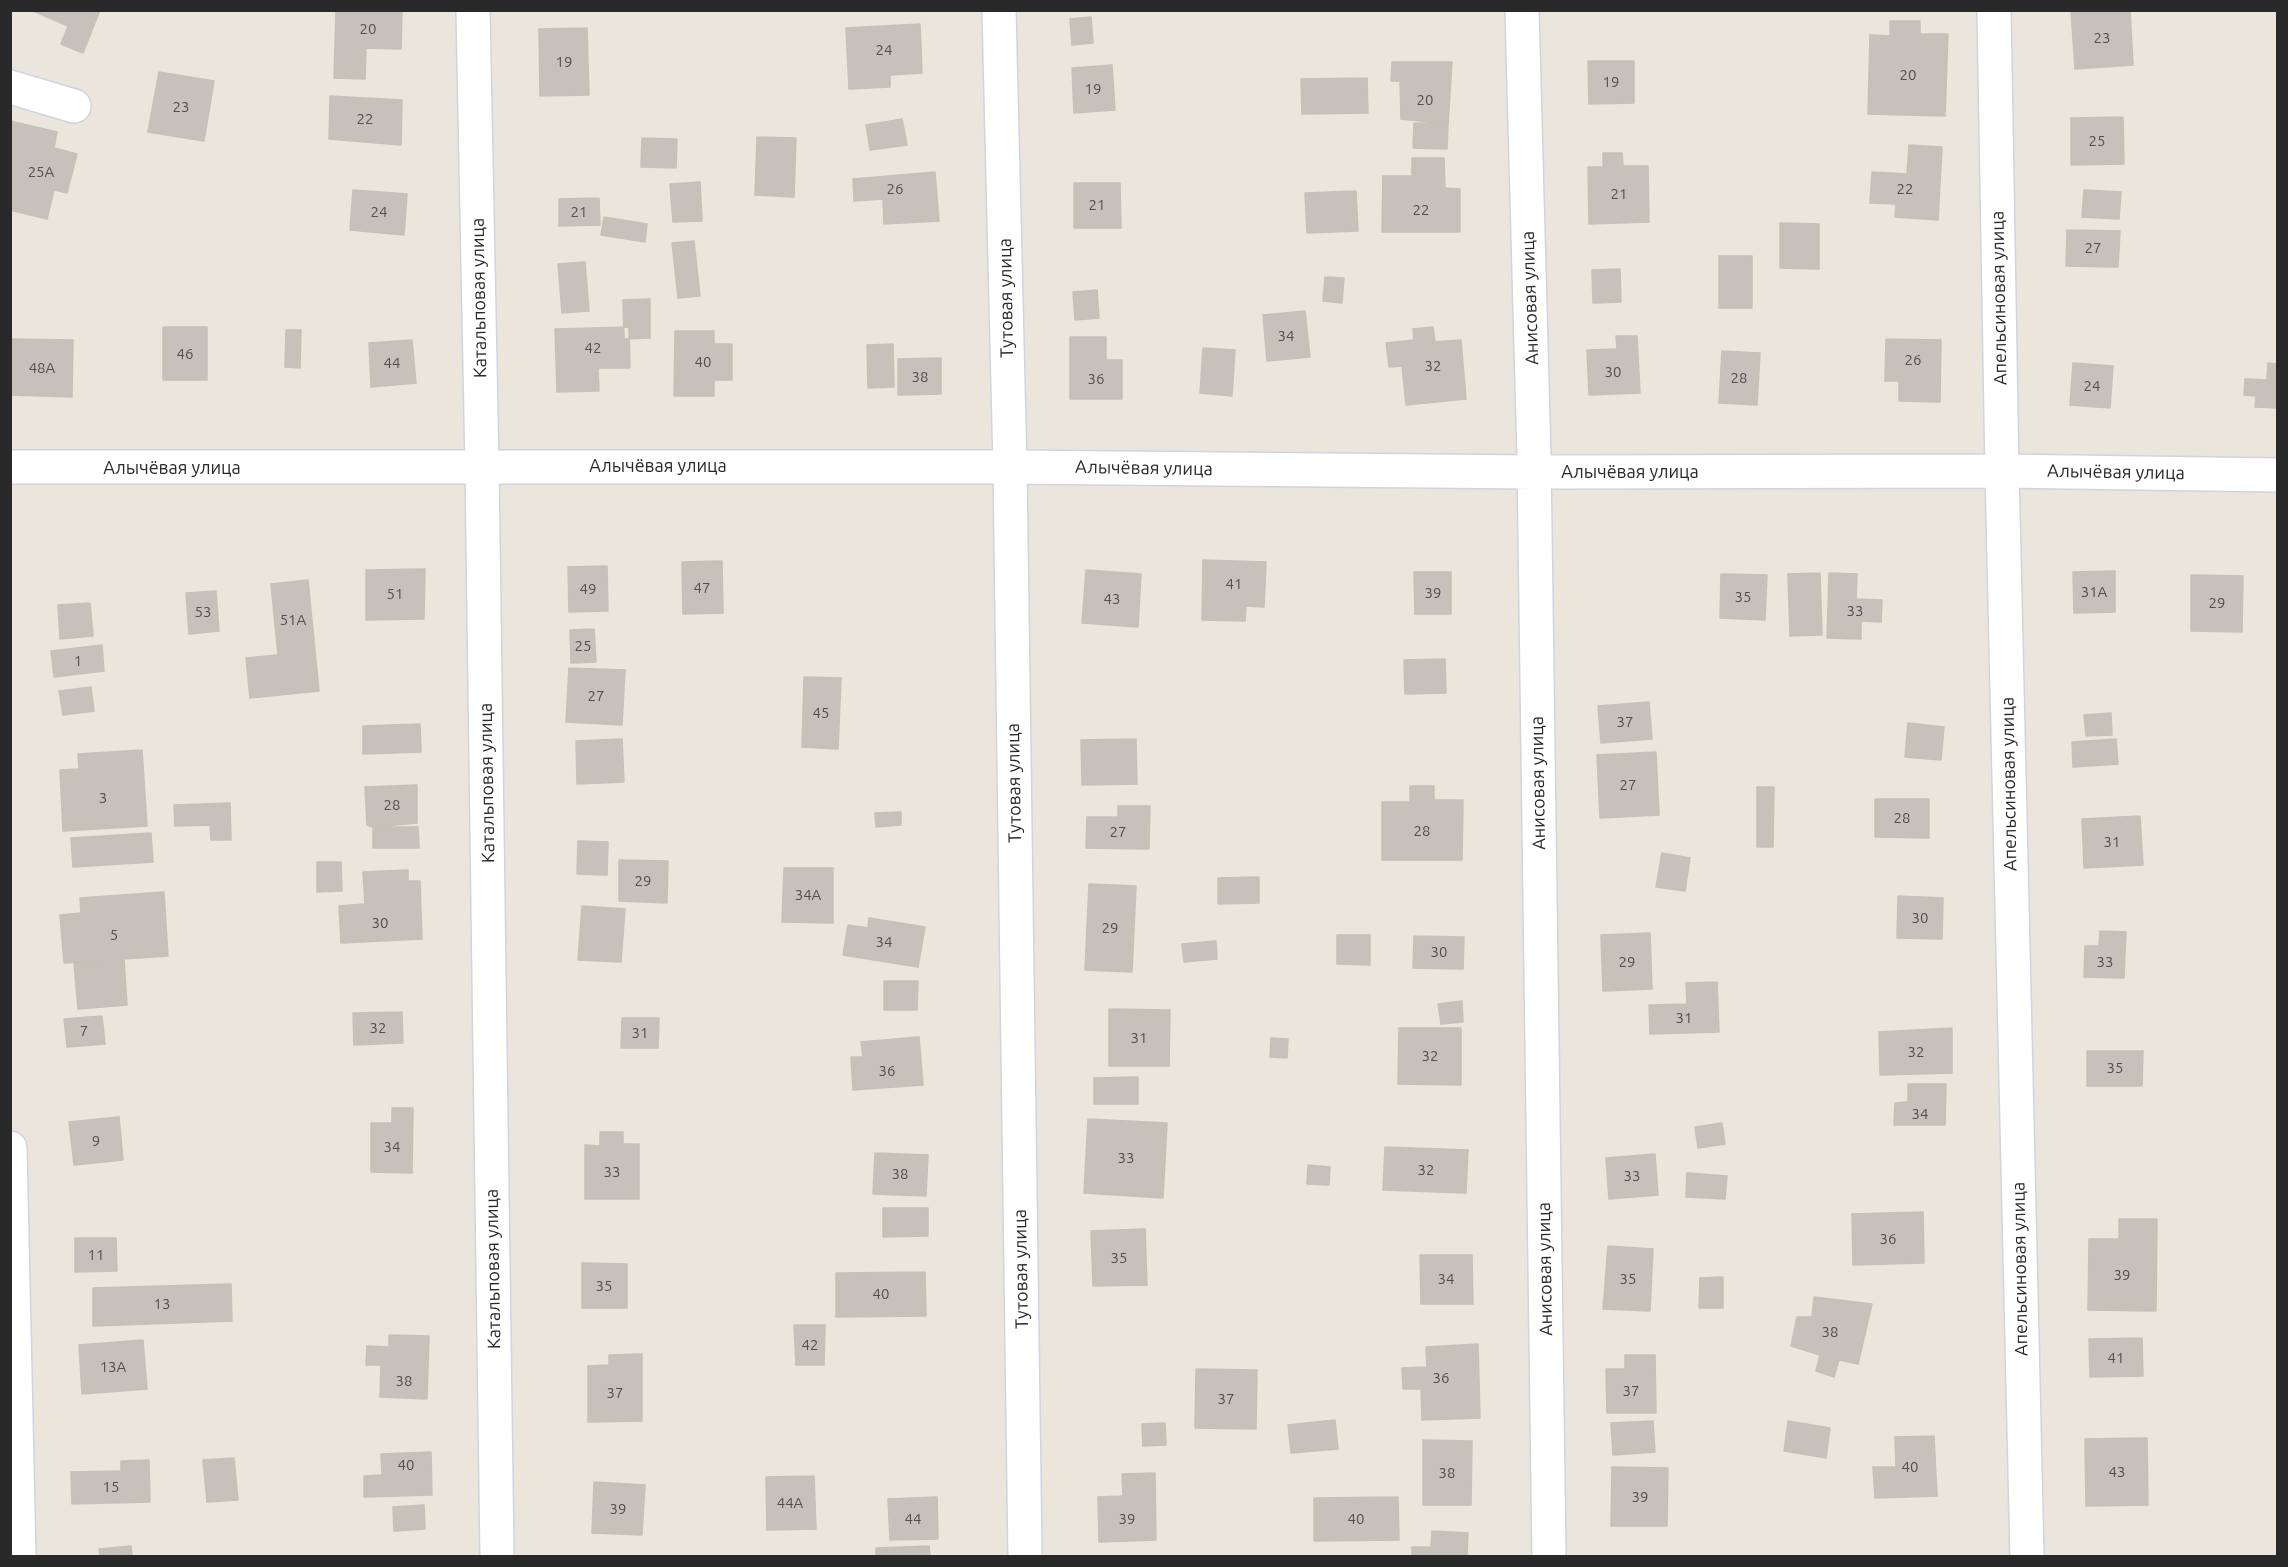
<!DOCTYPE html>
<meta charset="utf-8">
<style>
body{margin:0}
#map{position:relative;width:2288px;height:1567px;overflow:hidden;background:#ebe5db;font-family:Ubuntu,sans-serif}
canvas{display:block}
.frame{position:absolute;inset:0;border:12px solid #292929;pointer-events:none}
</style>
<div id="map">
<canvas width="2288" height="1567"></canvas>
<div class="frame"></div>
</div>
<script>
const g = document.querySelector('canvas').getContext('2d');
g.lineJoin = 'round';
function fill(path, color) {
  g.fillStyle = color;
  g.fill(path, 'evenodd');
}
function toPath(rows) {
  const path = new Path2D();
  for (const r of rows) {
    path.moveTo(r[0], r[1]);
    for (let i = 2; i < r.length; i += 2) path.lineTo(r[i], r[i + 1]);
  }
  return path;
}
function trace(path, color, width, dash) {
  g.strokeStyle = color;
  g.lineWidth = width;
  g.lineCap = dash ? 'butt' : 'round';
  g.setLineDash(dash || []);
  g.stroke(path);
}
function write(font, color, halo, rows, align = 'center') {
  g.font = font + ' Ubuntu,sans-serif';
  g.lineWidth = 6;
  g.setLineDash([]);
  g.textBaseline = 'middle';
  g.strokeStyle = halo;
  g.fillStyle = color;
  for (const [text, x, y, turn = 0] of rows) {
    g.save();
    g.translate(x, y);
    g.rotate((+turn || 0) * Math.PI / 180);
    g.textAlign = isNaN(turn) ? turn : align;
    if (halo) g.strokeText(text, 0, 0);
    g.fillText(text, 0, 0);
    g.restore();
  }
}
const building = toPath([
 [31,10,100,10,83,53,61,44,68,26,31,10],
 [336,10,402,10,401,49,366,48,365,79,334,78,336,10],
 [2071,10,2130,10,2133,65,2075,69,2071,10],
 [1091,17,1093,43,1072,45,1070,19,1091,17],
 [1890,21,1920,21,1920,34,1948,34,1945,116,1868,114,1870,35,1890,36,1890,21],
 [920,24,922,73,890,75,890,87,849,89,846,28,920,24],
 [587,28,589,95,540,96,539,29,587,28],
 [1588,61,1634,61,1634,103,1589,104,1588,61],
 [1392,62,1452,62,1448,124,1401,119,1400,81,1391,81,1392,62],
 [1112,65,1115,110,1074,113,1072,68,1112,65],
 [159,72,214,81,204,141,148,132,159,72],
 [1367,78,1368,113,1302,114,1301,79,1367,78],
 [330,96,402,100,401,145,329,139,330,96],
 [2123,117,2124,164,2071,165,2071,118,2123,117],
 [902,119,907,145,870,150,866,125,902,119],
 [10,121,57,132,54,148,77,154,67,193,54,190,47,219,10,210,10,121],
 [1414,123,1448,124,1447,149,1413,148,1414,123],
 [757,137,796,138,794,197,755,195,757,137],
 [642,138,677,139,676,168,641,167,642,138],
 [1909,145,1942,147,1938,220,1895,217,1896,204,1870,203,1872,172,1907,174,1909,145],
 [1603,153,1622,153,1623,166,1648,166,1649,222,1589,224,1588,167,1603,167,1603,153],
 [1412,158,1444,158,1445,188,1460,189,1460,232,1382,232,1383,176,1412,176,1412,158],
 [935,172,939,221,884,224,883,199,854,201,853,179,935,172],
 [700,182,702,221,673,222,670,184,700,182],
 [1074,183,1120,183,1121,228,1074,228,1074,183],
 [353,190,407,194,404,235,350,230,353,190],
 [2084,190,2121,192,2119,219,2082,217,2084,190],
 [1356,191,1358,231,1307,233,1305,193,1356,191],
 [599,198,600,225,559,226,559,199,599,198],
 [604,217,647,224,645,242,601,235,604,217],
 [1780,223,1819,224,1819,269,1780,268,1780,223],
 [2067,230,2120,231,2118,267,2066,266,2067,230],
 [694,241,700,296,678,298,672,243,694,241],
 [1719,256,1752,256,1752,308,1719,308,1719,256],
 [585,262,589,311,562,313,558,264,585,262],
 [1620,269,1621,302,1593,303,1592,270,1620,269],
 [1325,277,1344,278,1342,303,1323,301,1325,277],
 [1097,290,1099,318,1075,320,1073,292,1097,290],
 [650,299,650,338,624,339,623,300,650,299],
 [1305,311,1310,357,1267,361,1263,315,1305,311],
 [163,327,207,327,207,380,163,380,163,327],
 [629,327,630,368,598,368,599,391,557,392,555,329,629,327],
 [1433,327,1435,342,1461,340,1466,399,1406,405,1402,366,1389,367,1386,343,1414,340,1413,329,1433,327],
 [286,330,301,330,300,368,285,367,286,330],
 [675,331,714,331,714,344,732,344,732,380,714,380,714,396,674,396,675,331],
 [1616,336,1637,336,1640,393,1589,395,1587,350,1617,349,1616,336],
 [1070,337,1106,337,1106,360,1122,360,1122,399,1070,399,1070,337],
 [10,339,73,340,72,397,10,395,10,339],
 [1886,339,1941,340,1940,402,1899,401,1899,381,1885,381,1886,339],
 [412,340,416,383,371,387,369,343,412,340],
 [893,344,894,387,868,388,867,345,893,344],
 [1203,348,1235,350,1232,396,1200,393,1203,348],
 [1722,351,1760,353,1757,405,1719,403,1722,351],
 [941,358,941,394,898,395,898,359,941,358],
 [2073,363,2113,366,2110,408,2070,405,2073,363],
 [2268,363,2278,364,2278,408,2255,407,2256,396,2244,395,2245,379,2267,380,2268,363],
 [1203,560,1266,562,1264,607,1246,606,1245,621,1202,620,1203,560],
 [722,561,723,613,683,614,682,562,722,561],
 [607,566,608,611,569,612,568,567,607,566],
 [425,569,424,619,366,620,366,570,425,569],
 [1086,570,1141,574,1138,627,1082,623,1086,570],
 [2115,571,2115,612,2074,613,2073,572,2115,571],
 [1414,572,1451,572,1451,614,1415,614,1414,572],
 [1820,573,1822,635,1790,636,1788,574,1820,573],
 [1829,573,1857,574,1856,599,1882,600,1881,622,1861,621,1861,639,1827,638,1829,573],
 [1721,574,1767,575,1765,620,1720,618,1721,574],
 [2191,575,2243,576,2242,632,2191,631,2191,575],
 [308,580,319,691,250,698,246,658,278,655,271,584,308,580],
 [216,591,219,631,189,634,186,593,216,591],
 [90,603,93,636,60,639,58,605,90,603],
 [594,629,596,662,571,663,570,630,594,629],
 [102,645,104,671,54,677,51,651,102,645],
 [1445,659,1446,693,1405,694,1404,660,1445,659],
 [569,668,625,670,622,725,566,722,569,668],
 [804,677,841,678,838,749,802,747,804,677],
 [91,687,94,711,63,715,59,691,91,687],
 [1649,702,1652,739,1601,743,1598,706,1649,702],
 [2111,713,2112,735,2086,736,2084,715,2111,713],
 [1908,723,1944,727,1941,760,1905,757,1908,723],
 [420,724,421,752,363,754,363,726,420,724],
 [622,739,624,782,577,784,576,741,622,739],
 [1136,739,1137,784,1082,785,1081,740,1136,739],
 [2116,739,2118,764,2073,767,2072,742,2116,739],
 [142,750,147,826,63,831,60,770,79,769,78,754,142,750],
 [1656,752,1659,815,1600,818,1597,755,1656,752],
 [417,785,417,823,373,827,367,825,365,787,417,785],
 [1410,786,1434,786,1434,800,1463,800,1462,860,1382,860,1382,802,1410,802,1410,786],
 [1757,787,1774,787,1773,847,1757,847,1757,787],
 [1875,799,1929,799,1929,838,1875,837,1875,799],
 [230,803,231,840,211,840,210,825,175,826,174,805,230,803],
 [1118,806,1150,806,1149,849,1086,848,1087,817,1118,817,1118,806],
 [901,812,901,825,876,827,875,813,901,812],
 [2140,816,2143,865,2084,868,2082,819,2140,816],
 [373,827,418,827,419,848,373,848,373,827],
 [151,833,153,862,73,867,71,838,151,833],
 [578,841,608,842,607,875,577,874,578,841],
 [1662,853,1690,858,1685,891,1656,887,1662,853],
 [619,860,668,861,667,903,619,901,619,860],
 [317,862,341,862,342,891,317,892,317,862],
 [784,868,833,868,833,923,782,922,784,868],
 [408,870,408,881,420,881,422,939,341,943,339,906,365,904,363,872,408,870],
 [1259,877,1259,903,1218,904,1218,878,1259,877],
 [1089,884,1136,886,1132,972,1085,970,1089,884],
 [164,892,168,956,64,963,60,915,81,913,80,898,164,892],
 [1898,896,1943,898,1942,939,1897,938,1898,896],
 [582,906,625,909,621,962,578,960,582,906],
 [869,918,925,927,918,967,843,955,848,925,868,928,869,918],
 [2100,931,2126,932,2124,978,2084,977,2085,946,2099,946,2100,931],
 [1650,933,1652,989,1603,991,1601,935,1650,933],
 [1337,935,1370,935,1370,965,1337,964,1337,935],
 [1414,936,1464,937,1463,969,1413,968,1414,936],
 [1216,941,1217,959,1184,962,1182,944,1216,941],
 [124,959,127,1005,78,1009,74,963,124,959],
 [884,981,918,981,917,1010,884,1010,884,981],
 [1717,982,1719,1032,1650,1034,1649,1005,1687,1004,1686,983,1717,982],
 [1462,1001,1463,1022,1441,1024,1438,1004,1462,1001],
 [1109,1009,1170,1010,1169,1066,1109,1066,1109,1009],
 [402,1012,403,1043,354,1045,353,1013,402,1012],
 [102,1016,105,1044,67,1047,64,1019,102,1016],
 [622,1018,659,1018,658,1048,621,1048,622,1018],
 [1399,1028,1461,1028,1461,1085,1398,1084,1399,1028],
 [1952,1028,1952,1073,1880,1075,1879,1032,1952,1028],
 [919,1037,923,1085,853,1090,851,1057,863,1057,861,1042,919,1037],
 [1271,1038,1288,1039,1287,1058,1270,1057,1271,1038],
 [2087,1051,2143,1051,2142,1086,2087,1086,2087,1051],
 [1138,1077,1138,1104,1094,1104,1094,1078,1138,1077],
 [1908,1084,1946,1084,1945,1125,1894,1125,1895,1103,1908,1102,1908,1084],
 [392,1108,413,1108,412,1173,371,1172,371,1123,392,1123,392,1108],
 [119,1117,123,1160,74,1165,69,1122,119,1117],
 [1088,1119,1167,1123,1163,1198,1084,1193,1088,1119],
 [1722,1123,1725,1144,1698,1148,1695,1127,1722,1123],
 [600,1132,623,1132,623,1144,639,1144,639,1199,585,1199,585,1145,600,1146,600,1132],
 [1385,1147,1468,1150,1466,1193,1383,1190,1385,1147],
 [875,1153,928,1155,926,1196,873,1194,875,1153],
 [1655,1154,1658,1195,1609,1199,1606,1158,1655,1154],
 [1308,1165,1330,1167,1329,1185,1307,1184,1308,1165],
 [1687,1173,1727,1176,1725,1199,1686,1197,1687,1173],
 [883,1208,928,1208,928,1236,883,1237,883,1208],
 [1923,1212,1924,1263,1853,1265,1852,1214,1923,1212],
 [2119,1219,2157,1219,2156,1311,2088,1310,2089,1239,2119,1239,2119,1219],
 [1145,1229,1147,1285,1093,1286,1091,1231,1145,1229],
 [75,1238,116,1238,117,1271,75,1272,75,1238],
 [1608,1246,1653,1249,1650,1311,1603,1309,1608,1246],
 [1420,1255,1472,1255,1473,1304,1421,1304,1420,1255],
 [582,1263,627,1264,627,1308,582,1308,582,1263],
 [925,1272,926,1316,836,1317,836,1273,925,1272],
 [1723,1277,1723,1308,1699,1308,1700,1278,1723,1277],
 [231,1284,232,1321,93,1326,93,1288,231,1284],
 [1814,1297,1872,1304,1858,1364,1839,1360,1834,1377,1816,1371,1820,1355,1791,1346,1797,1317,1812,1317,1814,1297],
 [794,1325,825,1325,824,1365,796,1365,794,1325],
 [389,1335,429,1336,427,1399,380,1397,381,1365,366,1365,367,1346,389,1347,389,1335],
 [2142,1338,2143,1376,2090,1377,2089,1339,2142,1338],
 [143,1340,147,1389,82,1394,79,1345,143,1340],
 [1478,1344,1480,1418,1422,1420,1421,1389,1403,1389,1402,1368,1427,1367,1426,1347,1478,1344],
 [642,1354,642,1421,588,1422,588,1366,609,1365,609,1355,642,1354],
 [1625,1355,1655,1355,1656,1413,1607,1413,1606,1369,1625,1369,1625,1355],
 [1196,1369,1257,1370,1256,1429,1195,1428,1196,1369],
 [1335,1420,1338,1449,1291,1453,1288,1425,1335,1420],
 [1653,1421,1655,1452,1613,1455,1611,1423,1653,1421],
 [1788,1421,1830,1428,1826,1458,1784,1451,1788,1421],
 [1165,1423,1166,1445,1143,1446,1142,1424,1165,1423],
 [1934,1436,1937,1496,1875,1498,1873,1467,1896,1467,1895,1437,1934,1436],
 [2147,1438,2148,1505,2086,1506,2085,1439,2147,1438],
 [1423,1440,1472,1441,1471,1505,1423,1505,1423,1440],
 [431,1452,432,1495,364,1497,364,1476,382,1475,381,1454,431,1452],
 [234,1458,238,1500,207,1502,203,1460,234,1458],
 [149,1460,150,1502,72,1504,71,1472,121,1471,121,1461,149,1460],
 [1612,1467,1668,1468,1667,1526,1611,1526,1612,1467],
 [1155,1473,1156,1540,1099,1542,1098,1497,1123,1496,1122,1474,1155,1473],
 [814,1476,816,1529,767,1530,766,1477,814,1476],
 [594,1482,645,1485,642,1535,592,1533,594,1482],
 [937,1497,938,1539,890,1540,888,1499,937,1497],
 [1398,1497,1399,1540,1314,1541,1314,1498,1398,1497],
 [424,1505,425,1529,394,1531,393,1507,424,1505],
 [1432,1531,1468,1533,1467,1556,1412,1556,1412,1547,1431,1547,1432,1531],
 [131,1546,132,1556,100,1556,99,1549,131,1546],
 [929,1546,930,1556,876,1556,876,1548,929,1546]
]);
fill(building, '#c6c2bb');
trace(building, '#c6c1b5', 1.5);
const minor = toPath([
 [473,10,482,466,497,1556],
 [999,10,1010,467,1025,1556],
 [1522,10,1534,457,1549,1556],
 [1994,10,2002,471,2027,1556],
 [10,87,74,106],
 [10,467,1010,467,1534,472,2002,471,2278,475],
 [10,1148,19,1556]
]);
trace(minor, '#d0d3e2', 36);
trace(minor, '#fff', 33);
write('15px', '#504f4e', null, [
 ["20",368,29],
 ["23",2102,38],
 ["24",884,50],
 ["19",564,62],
 ["20",1908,75],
 ["19",1611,82],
 ["19",1093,89],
 ["20",1425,100],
 ["23",181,107],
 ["22",365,119],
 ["25",2097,141],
 ["25А",41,172],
 ["26",895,189],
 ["22",1905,189],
 ["21",1619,194],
 ["21",1097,205],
 ["22",1421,210],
 ["24",379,212],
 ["21",579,212],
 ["27",2093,248],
 ["34",1286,336],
 ["42",593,348],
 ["46",185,354],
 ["26",1913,360],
 ["40",703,362],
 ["44",392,363],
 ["32",1433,366],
 ["48А",42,368],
 ["30",1613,372],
 ["38",920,377],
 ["28",1739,378],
 ["36",1096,379],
 ["24",2092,386],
 ["41",1234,584],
 ["47",702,588],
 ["49",588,589],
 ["31А",2094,592],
 ["39",1433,593],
 ["51",395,594],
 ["35",1743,597],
 ["43",1112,599],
 ["29",2217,603],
 ["33",1855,611],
 ["53",203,612],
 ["51А",293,620],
 ["25",583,646],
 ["1",78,661],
 ["27",596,696],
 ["45",821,713],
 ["37",1625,722],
 ["27",1628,785],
 ["3",103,798],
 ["28",392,805],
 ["28",1902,818],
 ["28",1422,831],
 ["27",1118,832],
 ["31",2112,842],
 ["29",643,881],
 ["34А",808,895],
 ["30",1920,918],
 ["30",380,923],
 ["29",1110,928],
 ["5",114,935],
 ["34",884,942],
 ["30",1439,952],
 ["29",1627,962],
 ["33",2105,962],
 ["31",1684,1018],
 ["32",378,1028],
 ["7",84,1031],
 ["31",640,1033],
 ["31",1139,1038],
 ["32",1916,1052],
 ["32",1430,1056],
 ["35",2115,1068],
 ["36",887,1071],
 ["34",1920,1114],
 ["9",96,1141],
 ["34",392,1147],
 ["33",1126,1158],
 ["32",1426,1170],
 ["33",612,1172],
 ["38",900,1174],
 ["33",1632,1176],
 ["36",1888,1239],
 ["11",96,1255],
 ["35",1119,1258],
 ["39",2122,1275],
 ["34",1446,1279],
 ["35",1628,1279],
 ["35",604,1286],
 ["40",881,1294],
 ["13",162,1304],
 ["38",1830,1332],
 ["42",810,1345],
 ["41",2116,1358],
 ["13А",113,1367],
 ["36",1441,1378],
 ["38",404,1381],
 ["37",1631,1391],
 ["37",615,1393],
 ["37",1226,1399],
 ["40",406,1465],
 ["40",1910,1467],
 ["43",2117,1472],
 ["38",1447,1473],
 ["15",111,1487],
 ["39",1640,1497],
 ["44А",790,1503],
 ["39",618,1509],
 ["44",913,1519],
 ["39",1127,1519],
 ["40",1356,1519]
]);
write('18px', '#292929', '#fff', [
 ["Катальповая улица",479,298,-91],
 ["Тутовая улица",1006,298,-91],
 ["Анисовая улица",1530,298,-92],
 ["Апельсиновая улица",1999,298,-91],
 ["Алычёвая улица",658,466],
 ["Алычёвая улица",172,468],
 ["Алычёвая улица",1144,468,1],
 ["Алычёвая улица",1630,472],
 ["Алычёвая улица",2116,472,1],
 ["Катальповая улица",487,783,-91],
 ["Тутовая улица",1014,783,-91],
 ["Анисовая улица",1538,783,-91],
 ["Апельсиновая улица",2009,784,-91],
 ["Катальповая улица",493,1269,-91],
 ["Тутовая улица",1021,1269,-91],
 ["Анисовая улица",1545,1269,-91],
 ["Апельсиновая улица",2020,1269,-91]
]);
</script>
